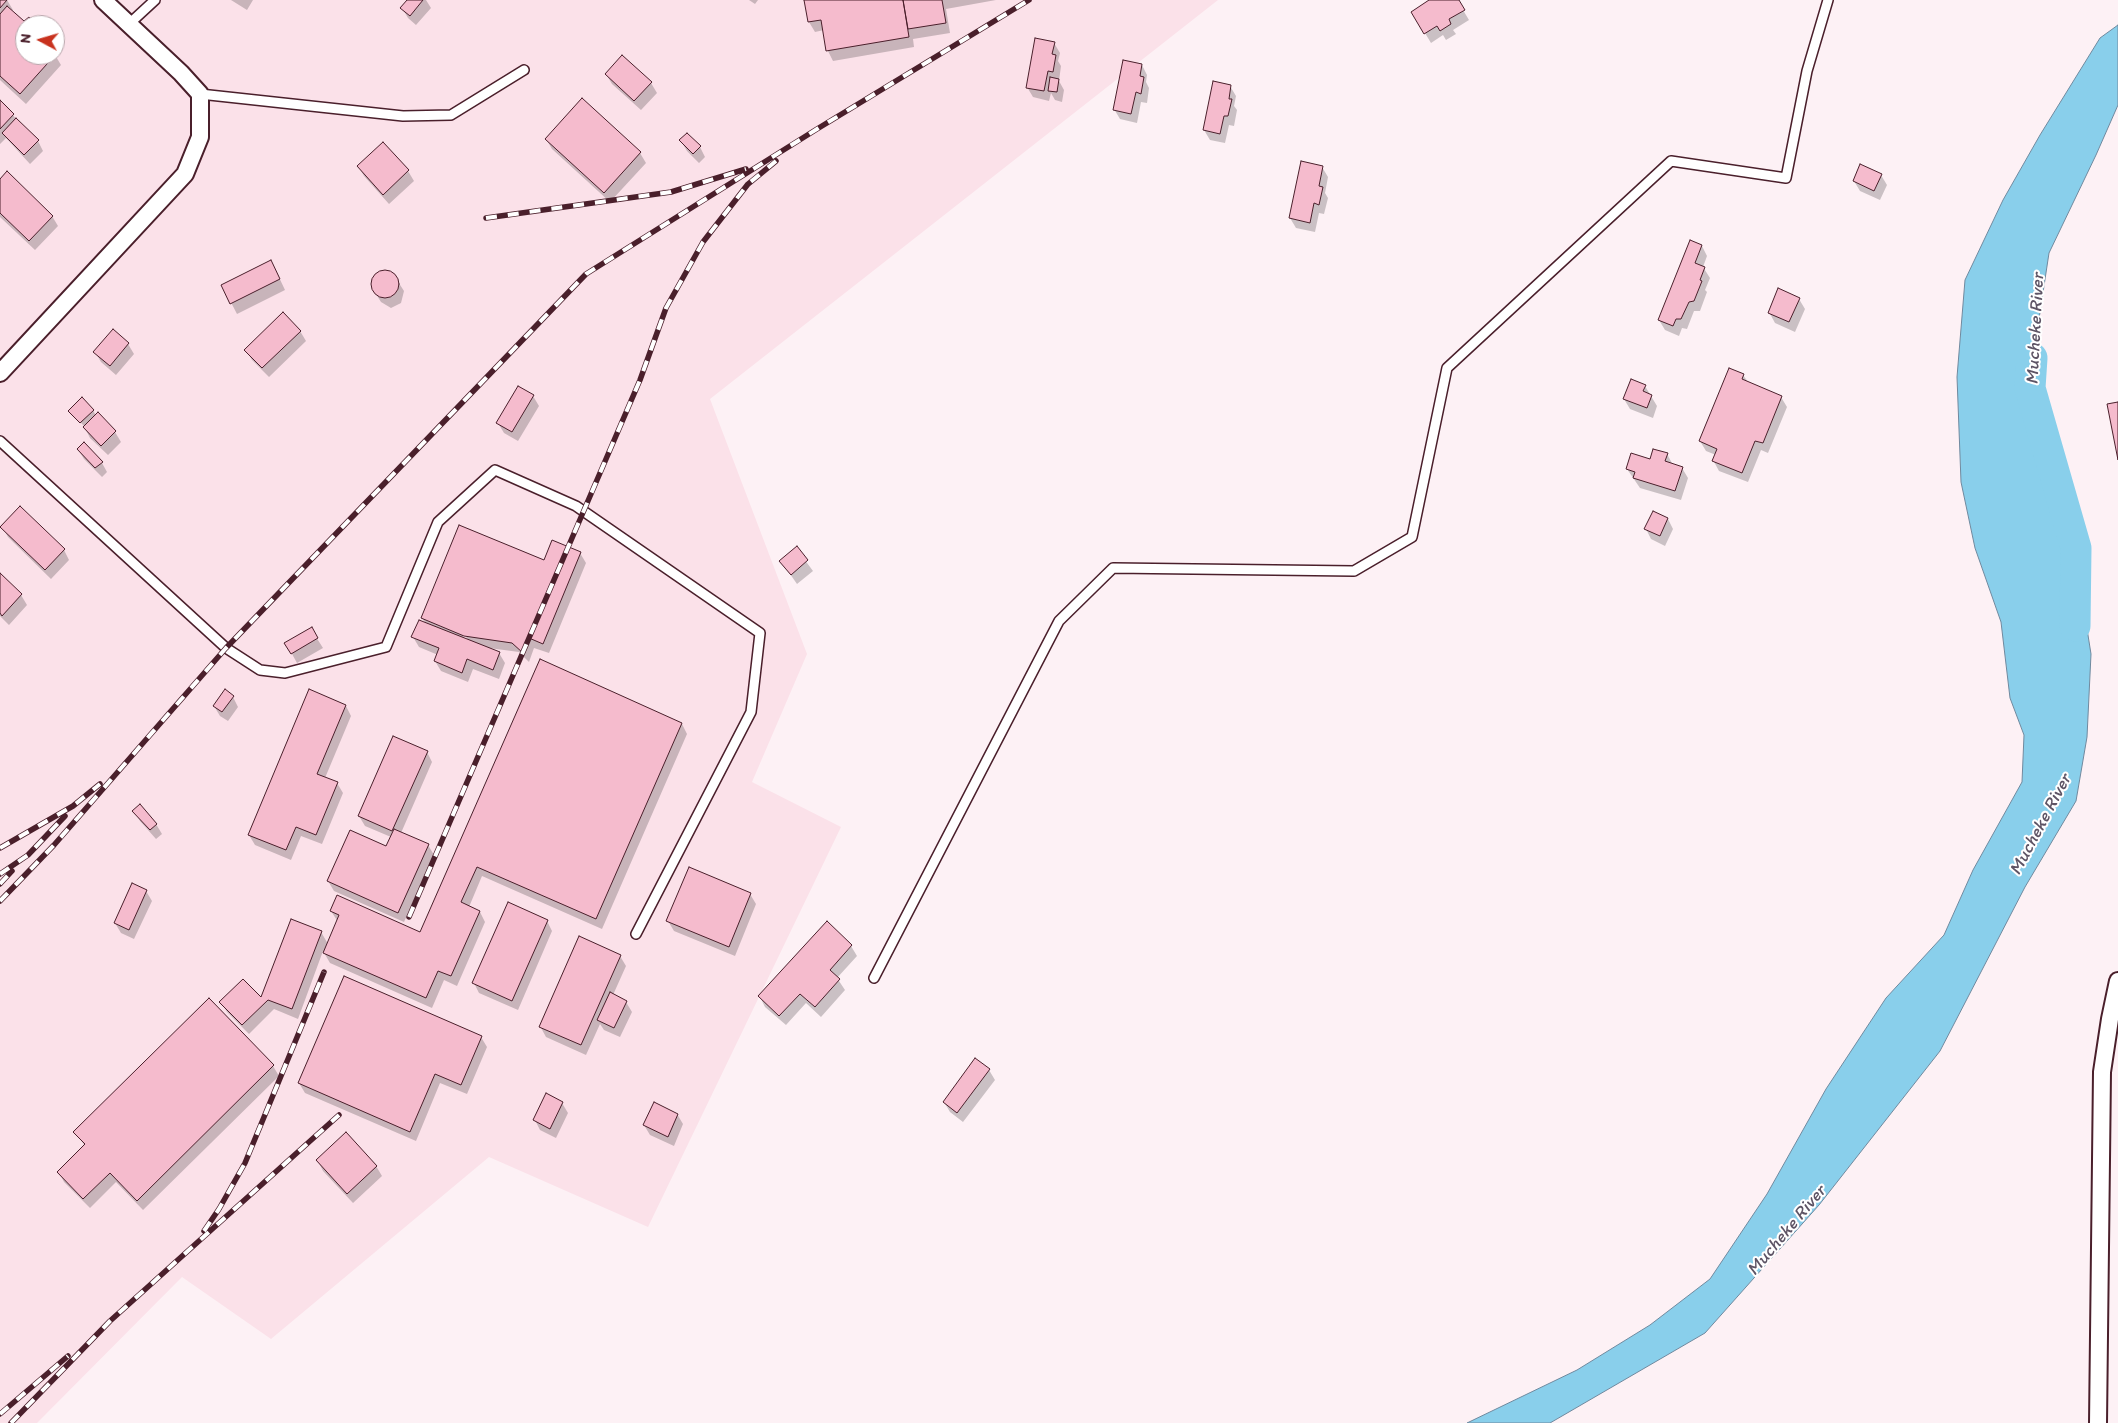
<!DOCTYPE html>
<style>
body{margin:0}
#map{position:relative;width:2118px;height:1423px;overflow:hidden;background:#fdf1f5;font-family:Itim,sans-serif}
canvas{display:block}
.north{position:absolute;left:15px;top:15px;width:50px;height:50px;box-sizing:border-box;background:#fff;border:1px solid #b7a5aa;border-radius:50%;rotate:276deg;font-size:14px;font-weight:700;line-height:20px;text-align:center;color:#4a1f2b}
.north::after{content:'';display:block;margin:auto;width:18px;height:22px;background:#c8321e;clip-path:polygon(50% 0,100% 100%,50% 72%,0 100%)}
</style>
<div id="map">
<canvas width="2118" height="1423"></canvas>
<div class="north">N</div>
</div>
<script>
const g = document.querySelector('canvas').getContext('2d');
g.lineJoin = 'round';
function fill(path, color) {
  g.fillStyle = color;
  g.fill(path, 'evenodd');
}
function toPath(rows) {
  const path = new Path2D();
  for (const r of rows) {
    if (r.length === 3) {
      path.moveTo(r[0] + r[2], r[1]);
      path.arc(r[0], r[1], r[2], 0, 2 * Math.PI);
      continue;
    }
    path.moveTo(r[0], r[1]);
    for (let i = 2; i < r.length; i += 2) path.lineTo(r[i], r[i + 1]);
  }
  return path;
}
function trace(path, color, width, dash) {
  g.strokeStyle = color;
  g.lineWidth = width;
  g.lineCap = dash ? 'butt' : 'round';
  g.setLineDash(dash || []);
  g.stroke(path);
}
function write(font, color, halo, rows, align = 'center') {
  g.font = font + ' Itim,sans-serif';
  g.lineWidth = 4;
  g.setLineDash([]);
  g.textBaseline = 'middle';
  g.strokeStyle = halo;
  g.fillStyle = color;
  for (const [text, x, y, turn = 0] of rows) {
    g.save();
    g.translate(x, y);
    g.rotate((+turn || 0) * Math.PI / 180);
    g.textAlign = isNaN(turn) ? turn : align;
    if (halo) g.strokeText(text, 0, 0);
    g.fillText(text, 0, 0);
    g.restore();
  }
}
fill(toPath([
 [0,0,1218,0,710,399,807,654,752,782,841,827,648,1227,489,1157,271,1339,182,1277,37,1423,0,1423],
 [25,25,55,25,55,55,25,55]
]), '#fbe1e9');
const water = toPath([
 [2118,25,2118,105,2096,155,2049,253,2032,365,2037,444,2058,531,2084,610,2091,654,2087,737,2076,801,2025,887,1940,1051,1819,1205,1705,1333,1550,1423,1467,1423,1577,1370,1650,1325,1710,1279,1767,1194,1826,1089,1886,998,1944,935,1973,870,2022,782,2024,735,2010,698,2001,622,1975,548,1961,482,1957,377,1965,280,2003,200,2040,135,2100,38,2118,25]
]);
fill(water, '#89cfeb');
trace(water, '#70899e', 1);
fill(toPath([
 [0,0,7,0,13,10,11,11,24,23,35,25,25,25,25,55,55,55,61,65,26,104,0,80],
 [231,0,253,0,247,10],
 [408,0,426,0,431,8,416,25,408,18,402,8],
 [749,0,758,0,755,4],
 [806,0,996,0,946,9,950,33,913,39,914,47,833,61,828,51,824,30,815,32,809,22],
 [1430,0,1457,0,1469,20,1453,30,1456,34,1446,40,1443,35,1431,43,1413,13],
 [1054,43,1060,53,1058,61,1061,66,1059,81,1064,90,1062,102,1055,100,1051,93,1049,101,1033,97,1027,87],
 [1142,65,1147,75,1146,82,1149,88,1147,103,1141,102,1137,123,1120,119,1114,109],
 [606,74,651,83,657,93,641,110,612,84],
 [1230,86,1236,96,1234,106,1237,110,1234,126,1229,125,1225,143,1210,140,1204,130],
 [582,100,640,153,646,163,610,202,552,149,546,139],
 [0,102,38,141,43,151,30,164,6,138,0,144],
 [681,141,700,147,705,157,699,163,687,151],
 [358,166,408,171,414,181,389,204,364,176],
 [1322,167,1328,177,1325,193,1328,198,1324,214,1319,213,1315,232,1296,228,1290,218],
 [1881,175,1887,185,1880,200,1860,191,1854,181],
 [0,181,52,216,58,226,35,250,0,217],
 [1702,246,1707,256,1703,267,1710,278,1705,290,1707,292,1700,311,1694,311,1687,329,1682,328,1679,336,1665,330,1659,320],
 [276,271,285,290,237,314,222,285],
 [385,271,393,274,404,291,401,303,391,308,381,302,374,291,373,282,377,275],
 [1799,299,1805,309,1795,332,1775,323,1769,312],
 [113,331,128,344,134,354,116,375,101,362,95,352],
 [300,331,306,341,269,377,252,360,246,350],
 [1743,375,1748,382,1781,397,1787,407,1768,453,1761,450,1748,482,1719,471,1713,460,1716,455,1706,451,1700,441],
 [1645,386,1657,406,1653,418,1630,409,1624,399],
 [533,396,539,406,518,441,504,433,498,423],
 [93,410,96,416,115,432,121,442,108,455,90,438,84,426,70,411],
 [78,449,102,463,107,472,102,477,84,459],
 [1667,454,1673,465,1682,468,1688,478,1681,500,1640,488,1627,469],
 [1653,512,1668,519,1673,529,1665,546,1651,539,1646,529],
 [2,527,64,550,69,560,51,579,8,537],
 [796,548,813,571,797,584,781,561],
 [580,553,586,563,549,653,534,648,529,662,519,652,489,648,499,653,505,663,499,679,473,669,468,682,441,671,435,661,438,655,419,647,413,637,426,624,422,618,544,562],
 [462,630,468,640,465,640,460,631],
 [0,575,21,595,27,605,9,625,0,616],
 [311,629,323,648,297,663,286,643],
 [540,661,682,724,687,734,602,929,482,876,469,907,480,912,485,922,457,986,444,980,432,1008,330,963,323,951,298,1019,274,1009,249,1034,227,1012,221,1002,261,999,321,932,328,944,338,922,331,911,421,933],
 [233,697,238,707,228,721,220,716,214,706],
 [346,706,351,716,325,778,337,783,343,793,322,844,301,836,291,860,255,845,249,835],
 [427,752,432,762,401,833,428,845,434,855,404,922,334,891,328,881,387,848,391,837,365,826,359,816],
 [134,811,156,824,162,834,156,839,140,821],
 [146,891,152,901,134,939,121,933,115,923],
 [750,894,756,904,735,956,674,931,668,921],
 [547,921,552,931,518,1010,479,993,474,983],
 [827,923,851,946,857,956,837,978,845,990,821,1017,806,1003,786,1025,765,1007,760,997],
 [620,956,626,966,613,995,626,1002,632,1012,620,1037,604,1030,600,1024,586,1055,546,1037,540,1026],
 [209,1000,273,1066,279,1076,143,1210,116,1182,90,1208,64,1182,59,1172,85,1146,75,1132],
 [481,1037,487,1047,467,1094,440,1083,416,1141,305,1093,299,1083],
 [989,1070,995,1080,963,1122,950,1112,944,1102],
 [562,1103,568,1113,556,1138,540,1130,535,1120],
 [677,1114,683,1124,674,1146,650,1135,644,1125],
 [318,1161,376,1166,382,1176,353,1203,323,1171]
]), '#0003');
trace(toPath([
 [2032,358,2030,388,2076,548,2075,626]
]), '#89cfeb', 31);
const building = toPath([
 [0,0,7,0,0,8,0,0],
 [407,0,423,0,410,16,400,8,407,0],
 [804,0,903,0,909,37,826,51,821,20,808,22,804,0],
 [903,0,942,0,946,23,908,29,903,0],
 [1429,0,1459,0,1465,10,1449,19,1451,24,1440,31,1437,26,1424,34,1411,12,1429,0],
 [7,6,24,21,29,17,37,25,25,25,25,55,56,54,20,94,0,76,0,14,7,6],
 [1035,38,1055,42,1052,54,1056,55,1053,72,1048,71,1044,91,1026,88,1035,38],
 [622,55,652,82,634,101,605,74,622,55],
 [1123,60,1142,64,1140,76,1144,77,1141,94,1136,92,1131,114,1113,110,1123,60],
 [1050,77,1059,79,1057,92,1048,91,1050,77],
 [1213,81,1231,85,1229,99,1232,99,1228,116,1224,116,1220,134,1203,130,1213,81],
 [582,98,641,152,604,193,545,139,582,98],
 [0,100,14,114,0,129,0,100],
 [16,118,39,140,24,155,2,133,16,118],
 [687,133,701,146,693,154,679,140,687,133],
 [383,142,409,170,383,195,357,166,383,142],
 [1301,161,1323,166,1319,186,1323,187,1319,205,1314,203,1310,223,1289,218,1301,161],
 [1860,164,1882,174,1874,191,1853,181,1860,164],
 [7,171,53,216,29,241,0,213,0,179,7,171],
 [1690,240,1702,245,1695,263,1705,267,1700,280,1702,281,1694,301,1689,302,1681,319,1676,319,1673,326,1658,320,1690,240],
 [271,260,280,279,230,304,221,285,271,260],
 [385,284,14],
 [1778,288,1800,298,1789,322,1768,313,1778,288],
 [283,312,301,331,262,368,244,350,283,312],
 [113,329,129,343,110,366,93,352,113,329],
 [1729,368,1744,374,1742,379,1782,396,1763,443,1755,441,1742,473,1712,461,1717,449,1699,441,1729,368],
 [1631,379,1646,385,1643,391,1652,395,1647,408,1623,399,1631,379],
 [518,386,534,395,512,432,496,423,518,386],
 [82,397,94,410,80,423,68,411,82,397],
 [2118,402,2118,460,2107,404,2118,402],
 [98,412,116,431,101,446,83,427,98,412],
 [84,442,103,462,95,468,77,449,84,442],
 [1653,449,1668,453,1665,461,1683,467,1675,491,1633,478,1635,472,1626,469,1631,453,1650,459,1653,449],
 [20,506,65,549,45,570,0,527,20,506],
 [1653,511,1668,518,1660,536,1644,529,1653,511],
 [459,525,544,560,552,540,581,552,543,644,529,638,523,653,512,643,464,636,421,618,459,525],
 [797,546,808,560,791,575,779,561,797,546],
 [0,573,22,594,2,616,0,613,0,573],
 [419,620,500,652,493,670,467,659,462,673,434,661,439,648,411,637,419,620],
 [312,627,318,638,291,654,284,643,312,627],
 [540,659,682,723,596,919,477,867,461,902,480,911,451,976,438,971,426,998,323,953,339,915,330,911,337,895,420,932,540,659],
 [225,689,234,696,222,712,213,706,225,689],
 [309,689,346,705,317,774,338,782,316,835,296,827,286,850,248,835,309,689],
 [393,736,428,751,392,831,358,816,393,736],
 [140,804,157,824,150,830,132,811,140,804],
 [394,829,429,844,398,913,327,881,350,830,386,846,394,829],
 [689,867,751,893,729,947,666,921,689,867],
 [132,883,147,890,129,930,114,923,132,883],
 [508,902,548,920,512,1001,472,983,508,902],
 [291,919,322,931,292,1009,268,1000,242,1025,219,1002,243,979,261,997,291,919],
 [827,921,852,945,830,970,840,979,815,1007,800,994,779,1016,758,996,827,921],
 [579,936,621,955,581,1045,539,1027,579,936],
 [344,976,482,1036,461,1085,435,1074,410,1132,298,1083,344,976],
 [610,992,627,1001,614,1028,597,1020,610,992],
 [209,998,274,1065,137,1201,110,1173,83,1199,57,1172,85,1144,73,1132,209,998],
 [975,1058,990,1069,957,1113,943,1102,975,1058],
 [546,1093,563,1102,550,1129,533,1120,546,1093],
 [654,1102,678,1114,668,1137,643,1125,654,1102],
 [346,1132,377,1166,347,1194,316,1160,346,1132]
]);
fill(building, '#f5bbcd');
trace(building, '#4a1f2b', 1);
const service = toPath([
 [129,24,155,0],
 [200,94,403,116,451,115,524,70],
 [0,441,226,648,260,670,285,673,386,647,438,522,495,470,576,506,760,633,751,712,636,934],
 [874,978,1059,621,1113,568,1354,571,1412,537,1447,368,1671,161,1786,178,1807,71,1828,0]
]);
const minor = toPath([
 [0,373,185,174,200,137,200,94,181,73,103,0],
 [2098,1423,2102,1072,2110,1019,2118,981]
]);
trace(service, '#4a1f2b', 12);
trace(minor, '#4a1f2b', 20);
trace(service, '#fff', 9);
trace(minor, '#fff', 16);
const rail = toPath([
 [486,218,671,192,746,169],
 [0,848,73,806,100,784],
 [0,874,28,855,65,816],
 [0,884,12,871],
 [0,901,54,845,226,648,586,274,817,129,1029,0],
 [409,917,640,380,666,308,703,242,748,184,776,161],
 [204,1231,219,1209,245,1163,324,972],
 [0,1414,68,1356],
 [11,1423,110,1321,339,1115]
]);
trace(rail, '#4a1f2b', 5.5);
trace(rail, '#fff', 4, [11]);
write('italic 18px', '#5d5465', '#fff', [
 ["Mucheke River",2036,329,-87],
 ["Mucheke River",2041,825,-62],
 ["Mucheke River",1787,1231,-50]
]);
</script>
